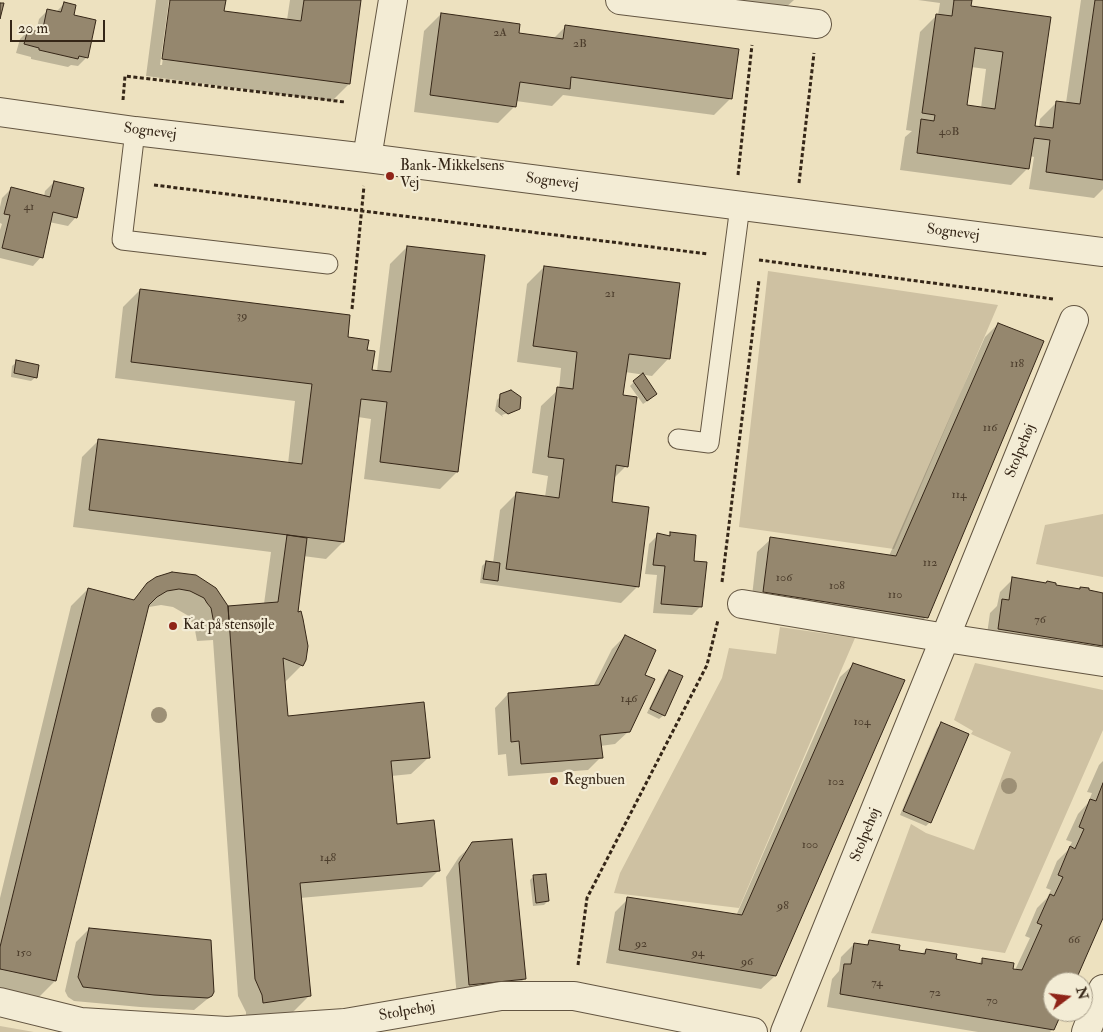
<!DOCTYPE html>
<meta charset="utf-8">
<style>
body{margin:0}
#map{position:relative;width:1103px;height:1032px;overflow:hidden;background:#ede1bf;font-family:"IM FELL Double Pica",serif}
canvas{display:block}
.north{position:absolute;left:1043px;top:972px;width:50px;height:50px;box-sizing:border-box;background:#f3ecd5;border:1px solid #a79d89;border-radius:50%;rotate:75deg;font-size:14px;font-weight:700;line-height:20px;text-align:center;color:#352617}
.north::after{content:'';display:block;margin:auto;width:18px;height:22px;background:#8f2418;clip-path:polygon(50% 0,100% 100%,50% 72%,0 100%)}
.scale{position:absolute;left:10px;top:20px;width:95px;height:22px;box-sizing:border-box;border:2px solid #352617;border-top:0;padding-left:6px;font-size:15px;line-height:18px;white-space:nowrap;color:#352617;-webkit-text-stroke:4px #f3ecd5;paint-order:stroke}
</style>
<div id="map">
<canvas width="1103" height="1032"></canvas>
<div class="north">N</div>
<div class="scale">20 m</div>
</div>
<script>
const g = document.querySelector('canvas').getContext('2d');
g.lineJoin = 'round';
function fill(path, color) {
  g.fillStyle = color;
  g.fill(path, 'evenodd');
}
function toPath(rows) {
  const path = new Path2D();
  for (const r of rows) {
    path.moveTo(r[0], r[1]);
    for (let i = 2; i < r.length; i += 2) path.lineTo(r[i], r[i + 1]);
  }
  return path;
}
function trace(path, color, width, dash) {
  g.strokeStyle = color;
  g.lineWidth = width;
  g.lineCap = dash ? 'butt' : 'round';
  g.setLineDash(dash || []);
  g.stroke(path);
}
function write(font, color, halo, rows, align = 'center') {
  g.font = font + ' "IM FELL Double Pica",serif';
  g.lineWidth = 4.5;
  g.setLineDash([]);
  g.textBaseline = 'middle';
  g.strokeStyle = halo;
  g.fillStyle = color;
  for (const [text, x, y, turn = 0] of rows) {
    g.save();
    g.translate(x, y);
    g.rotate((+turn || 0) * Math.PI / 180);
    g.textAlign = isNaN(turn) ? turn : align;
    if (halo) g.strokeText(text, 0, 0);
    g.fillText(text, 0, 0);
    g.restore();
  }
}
fill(toPath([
 [768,271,998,305,894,549,739,527],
 [1103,514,1103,577,1036,564,1045,525],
 [780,627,855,638,739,908,614,893,620,873,722,678,729,648,776,654],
 [975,663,1103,690,1103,730,1005,953,871,933,911,824,926,833,974,850,1011,752,971,734,973,731,954,720],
 [0,1026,34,1032,0,1032]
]), '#cec1a2');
fill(toPath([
 [156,0,169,0,160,65,162,65,171,0,225,0,223,12,287,20,290,0,360,0,349,84,332,101,146,76],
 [732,0,794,0,784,9],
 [918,0,971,0,970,7,1049,18,1034,127,1039,127,1040,119,1057,102,1066,103,1081,0,1103,0,1103,189,1094,198,1029,189,1034,157,1030,156,1028,168,1011,185,900,170,905,137,912,131,906,130,920,32,937,15,938,15,940,3],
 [971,67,986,69,981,108,966,106],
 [64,4,86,58,78,66,71,65,68,67,31,59,31,57,16,53,20,39,28,31,36,32,39,19,48,10,56,12],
 [441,14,518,34,553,39,566,26,731,98,714,115,563,95,552,106,516,101,515,106,498,123,414,112,424,31],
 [54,182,76,217,68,226,49,222,41,257,33,266,0,258,0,230,2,224,0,223,0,207,2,198,11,189,44,197,45,191],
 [407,247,484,256,457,472,440,489,364,479,371,419,358,417,343,542,326,559,303,556,296,614,302,665,285,682,287,717,428,758,411,774,391,776,395,825,439,870,422,887,300,898,309,996,292,1013,246,1019,246,1012,238,996,213,640,197,641,194,625,190,620,187,615,173,607,161,605,149,607,147,609,55,981,38,998,0,990,0,898,71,606,88,589,132,601,141,592,209,584,227,607,264,604,271,552,73,527,82,457,99,440,288,464,295,401,115,378,123,307,140,290,346,338,366,351,371,371,377,371,390,264],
 [544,267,668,359,652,376,625,372,622,396,626,466,613,479,610,503,638,586,621,603,480,583,482,566,486,562,493,563,500,510,517,493,545,497,548,476,532,473,541,406,559,389,561,368,517,362,527,284],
 [998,324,926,617,913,630,751,605,757,552,771,539,889,556,985,337],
 [17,362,36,377,31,381,11,377,12,366],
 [634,382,652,398,643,404,630,386],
 [501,396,519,409,502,415,503,417,495,411,497,400],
 [671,533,693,562,701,606,692,615,653,613,657,575,645,574,649,544,658,535,668,536],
 [1013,579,1078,590,1080,588,1088,591,1103,594,1103,661,986,641,990,613,997,606,1000,592],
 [625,636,643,676,629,731,615,744,600,746,601,757,588,770,508,776,506,754,498,755,495,708,508,694,593,687,612,649],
 [854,664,775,976,761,989,606,963,615,912,628,899,736,916,840,677],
 [669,671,664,715,659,719,647,713,665,675],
 [942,724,930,822,926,826,900,815,937,728],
 [1103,761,1103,915,1074,982,1053,982,1053,1012,1061,1012,1053,1029,1050,1032,978,1032,827,1007,832,979,839,971,841,957,854,944,865,946,870,941,898,951,921,955,926,950,955,961,978,964,983,959,1015,970,1030,938,1025,936,1037,908,1047,898,1051,890,1046,888,1057,861,1068,850,1072,842,1066,840,1078,814,1088,803,1092,793,1087,792,1099,765],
 [473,844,524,979,511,992,457,997,446,877,459,857],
 [534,876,548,901,544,905,533,906,530,880],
 [89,929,211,996,194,1010,140,1007,74,1001,68,997,65,991,76,942]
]), '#0003');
const building = toPath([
 [170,0,226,0,224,11,301,21,304,0,361,0,350,84,162,59,170,0],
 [954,0,972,0,971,6,1051,17,1035,126,1053,128,1056,101,1080,104,1095,0,1103,0,1103,180,1046,172,1050,140,1034,138,1029,169,917,153,921,119,934,121,935,115,922,113,936,14,952,16,954,0],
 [975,48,1003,52,995,109,967,105,975,48],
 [64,2,76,5,74,15,96,20,88,58,79,56,78,59,39,50,39,48,24,44,28,29,42,33,47,9,61,12,64,2],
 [0,3,4,3,0,19,0,3],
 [441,13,520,24,519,33,563,39,565,25,739,49,732,99,571,77,570,89,520,82,516,107,430,95,441,13],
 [54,181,84,188,77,218,53,212,43,258,2,248,10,215,4,214,11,187,50,197,54,181],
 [407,246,485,255,458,472,380,462,387,402,361,399,344,542,89,510,98,439,302,464,312,384,131,362,140,289,350,315,348,337,369,340,367,350,375,351,372,370,391,372,407,246],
 [544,266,680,283,670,359,629,354,623,395,637,397,628,467,616,465,612,502,649,507,639,587,506,569,516,492,559,498,564,459,548,457,557,387,573,389,577,352,533,346,544,266],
 [998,323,1044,341,928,618,763,592,770,537,896,556,998,323],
 [16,360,39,365,37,378,14,373,16,360],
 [643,373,657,394,647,401,633,381,643,373],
 [511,390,521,397,520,409,508,414,499,407,500,394,511,390],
 [670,532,696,535,694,561,707,562,702,607,661,604,665,566,653,565,657,533,670,536,670,532],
 [287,535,307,538,298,612,301,611,303,619,308,646,306,660,303,666,283,658,288,716,424,702,430,758,391,761,397,824,434,820,440,871,300,883,311,996,263,1003,262,995,255,979,228,606,278,602,287,535],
 [486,561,500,563,498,581,483,579,486,561],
 [172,572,196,575,216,588,228,606,229,623,214,624,211,608,207,603,204,598,190,591,179,589,167,591,157,597,149,605,56,981,0,969,0,947,88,588,134,600,147,583,156,577,172,572],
 [1012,577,1046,583,1047,581,1056,583,1056,585,1080,589,1080,587,1089,588,1089,590,1103,593,1103,646,998,629,1002,599,1009,600,1012,577],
 [625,635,656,650,645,675,655,679,630,732,600,735,603,758,521,764,519,741,511,742,508,693,599,685,625,635],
 [853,663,905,680,776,976,619,950,627,897,742,915,853,663],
 [669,670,683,676,665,716,650,709,669,670],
 [941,722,969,734,931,823,903,811,941,722],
 [1103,783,1103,918,1075,982,1053,982,1053,1012,1062,1012,1054,1030,840,994,844,964,851,964,854,943,868,945,869,940,900,945,899,950,925,954,926,949,957,954,956,959,982,964,982,958,1014,963,1013,969,1022,970,1042,925,1037,923,1050,894,1054,896,1063,877,1058,875,1070,846,1075,849,1084,829,1079,827,1090,799,1096,801,1103,783],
 [512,839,526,979,469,985,459,863,472,842,512,839],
 [546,874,549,901,536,903,533,875,546,874],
 [89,928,211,940,214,992,212,996,208,998,154,995,83,987,78,977,89,928]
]);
fill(building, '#95876e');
trace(building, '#352617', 1);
const lane = toPath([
 [135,131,122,240,328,264],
 [678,439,709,443,740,206]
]);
const street = toPath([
 [620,0,817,24],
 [0,112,135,131,367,158,1103,252],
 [367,158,393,0],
 [742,604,946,638,1103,662],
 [0,1002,81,1022,227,1031,345,1023,501,996,574,996,753,1032],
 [785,1032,1074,320],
 [1086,1032,1103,989]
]);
trace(lane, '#635541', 21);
trace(street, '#635541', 30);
trace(toPath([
 [123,100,125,76,345,102],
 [738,175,752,45],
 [799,183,814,53],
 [154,185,708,254],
 [759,260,1053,299],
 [352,309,364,186],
 [722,582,759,280],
 [578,965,587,898,707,665,718,620]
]), '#352617', 3, [4, 2.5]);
trace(lane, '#f3ecd5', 19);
trace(street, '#f3ecd5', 28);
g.fillStyle = '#9d9076';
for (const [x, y] of [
 [159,715],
 [1009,786]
]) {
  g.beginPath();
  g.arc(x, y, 8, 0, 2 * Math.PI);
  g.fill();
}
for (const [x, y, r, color] of [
 [390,176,5,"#8f2418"],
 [173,626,5,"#8f2418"],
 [554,781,5,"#8f2418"]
]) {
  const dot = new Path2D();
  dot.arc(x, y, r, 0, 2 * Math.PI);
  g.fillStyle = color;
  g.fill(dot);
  trace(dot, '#f3ecd5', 2);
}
write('12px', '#4d3e2d', null, [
 ["2A",500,33],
 ["2B",580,44],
 ["40B",949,132],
 ["41",29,207],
 ["21",610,294],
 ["39",242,316],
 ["118",1017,364],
 ["116",990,428],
 ["114",959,495],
 ["112",930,563],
 ["106",784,578],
 ["108",837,586],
 ["110",895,595],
 ["76",1040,620],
 ["146",629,699],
 ["104",862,722],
 ["102",836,782],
 ["100",810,845],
 ["148",328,858],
 ["98",783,906],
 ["66",1074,940],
 ["92",641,944],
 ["150",24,953],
 ["94",698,953],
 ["96",747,962],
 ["74",877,983],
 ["72",935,993],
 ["70",992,1001]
]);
write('15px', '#352617', '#f3ecd5', [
 ["Sognevej",150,132,7],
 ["Sognevej",552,182,7],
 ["Sognevej",953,233,7],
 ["Stolpehøj",1021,451,-68],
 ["Stolpehøj",866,835,-68],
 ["Stolpehøj",407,1012,-10]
]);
write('15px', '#352617', '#f3ecd5', [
 ["Bank-Mikkelsens",400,167],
 ["Vej",400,184],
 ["Kat på stensøjle",183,626],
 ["Regnbuen",564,781]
], 'left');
</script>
